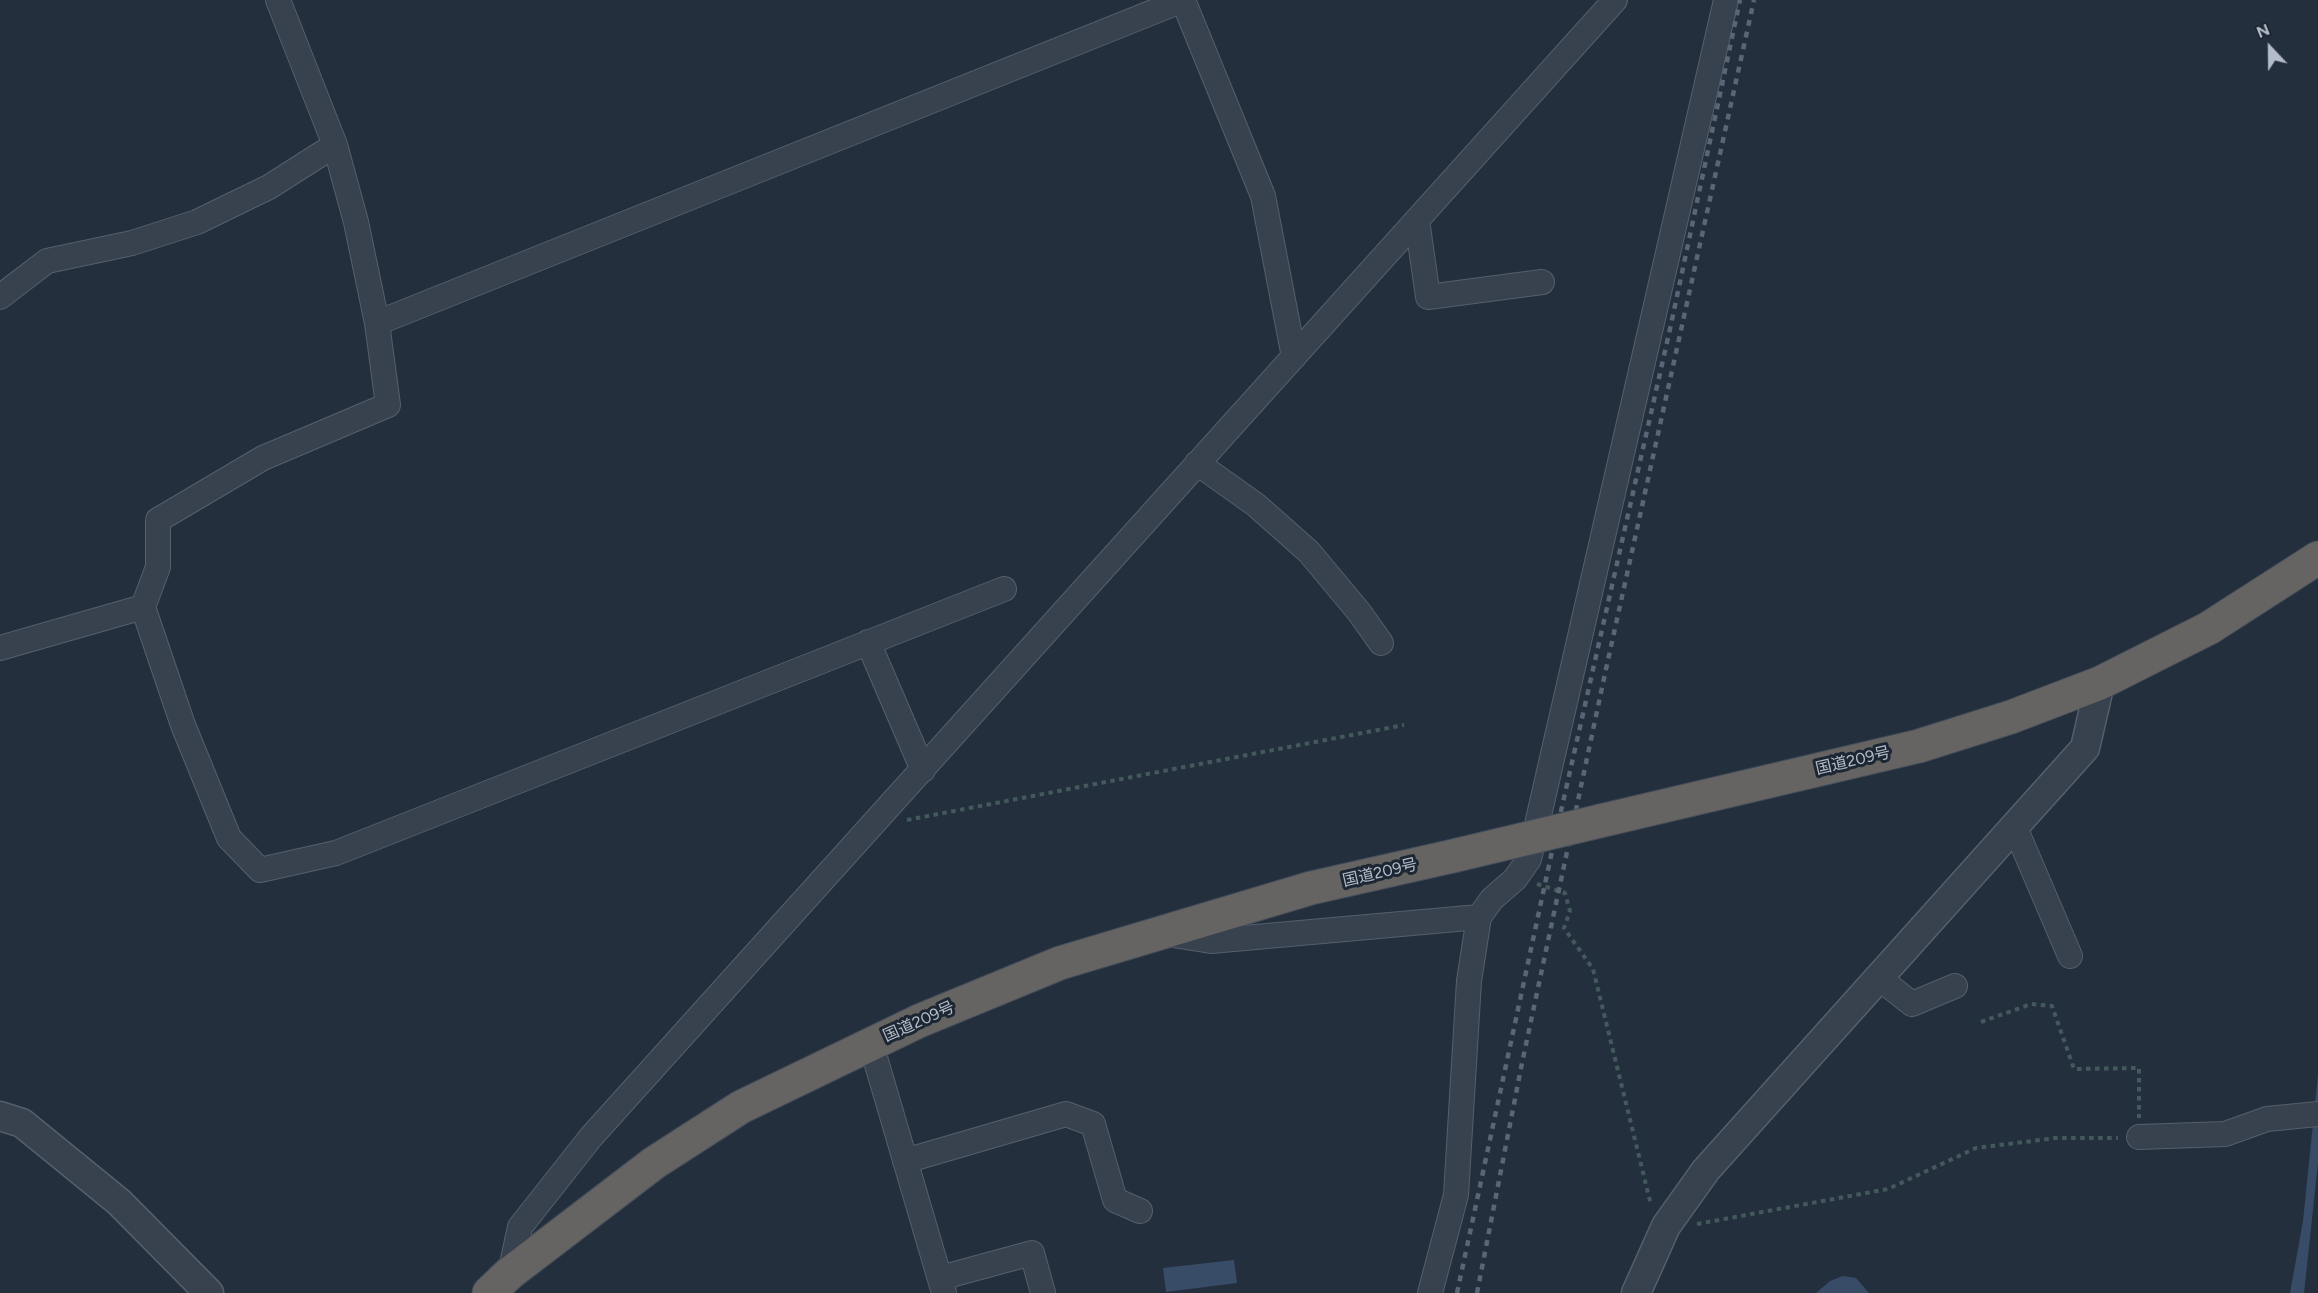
<!DOCTYPE html>
<meta charset="utf-8">
<style>
body{margin:0}
#map{position:relative;width:2318px;height:1293px;overflow:hidden;background:#242f3e;font-family:Figtree,sans-serif}
canvas{display:block}
.north{position:absolute;left:2240px;top:18px;width:60px;height:60px;-webkit-text-stroke:4px #1d2633;paint-order:stroke;rotate:338deg;font-size:16px;font-weight:700;line-height:24px;text-align:center;color:#b4bcc9}
.north::after{content:'';display:block;margin:auto;width:21px;height:27px;background:#b4bcc9;clip-path:polygon(50% 0,100% 100%,50% 72%,0 100%)}
</style>
<div id="map">
<canvas width="2318" height="1293"></canvas>
<div class="north">N</div>
</div>
<script>
const g = document.querySelector('canvas').getContext('2d');
g.lineJoin = 'round';
function fill(path, color) {
  g.fillStyle = color;
  g.fill(path, 'evenodd');
}
function toPath(rows) {
  const path = new Path2D();
  for (const r of rows) {
    path.moveTo(r[0], r[1]);
    for (let i = 2; i < r.length; i += 2) path.lineTo(r[i], r[i + 1]);
  }
  return path;
}
function trace(path, color, width, dash) {
  g.strokeStyle = color;
  g.lineWidth = width;
  g.lineCap = dash ? 'butt' : 'round';
  g.setLineDash(dash || []);
  g.stroke(path);
}
function write(font, color, halo, rows, align = 'center') {
  g.font = font + ' Figtree,"Noto Sans JP",sans-serif';
  g.lineWidth = 6;
  g.setLineDash([]);
  g.textBaseline = 'middle';
  g.strokeStyle = halo;
  g.fillStyle = color;
  for (const [text, x, y, turn = 0] of rows) {
    g.save();
    g.translate(x, y);
    g.rotate((+turn || 0) * Math.PI / 180);
    g.textAlign = isNaN(turn) ? turn : align;
    if (halo) g.strokeText(text, 0, 0);
    g.fillText(text, 0, 0);
    g.restore();
  }
}
fill(toPath([
 [2318,1075,2318,1163,2304,1293,2290,1293,2303,1221],
 [1234,1260,1237,1283,1166,1292,1163,1268],
 [1843,1276,1856,1278,1869,1293,1816,1293,1830,1281]
]), '#394c67');
const minor = toPath([
 [278,0,335,145,356,222,377,323,388,405,263,458,158,520,158,567,143,607,183,725,229,838,260,870,336,853,1004,589],
 [1183,0,1263,196,1294,357],
 [1417,220,1428,297,1542,282],
 [0,297,47,261,132,243,197,222,269,187,335,145],
 [377,323,1183,0],
 [1197,463,1256,505,1309,552,1359,612,1381,643],
 [868,642,923,770],
 [0,648,143,607],
 [2014,825,2070,956],
 [1167,934,1211,941,1479,917],
 [1879,978,1912,1004,1955,986],
 [871,1044,944,1293],
 [2139,1137,2225,1134,2267,1119,2318,1114],
 [905,1161,1066,1114,1093,1124,1115,1200,1140,1211],
 [510,1273,520,1227,591,1137,1615,0],
 [940,1278,1032,1253,1043,1293],
 [1430,1293,1456,1195,1469,981,1479,917,1492,899,1515,879,1529,859,1726,0]
]);
const tertiary = toPath([
 [0,1116,22,1123,119,1202,209,1293],
 [1636,1293,1666,1226,1706,1170,2085,748,2100,683]
]);
const trunk = toPath([
 [1600,821,1919,746,2011,717,2100,683,2209,628,2318,558],
 [489,1293,510,1273,654,1163,741,1107,919,1021,1060,963,1311,888,1453,856]
]);
trace(minor, '#565f6c', 26);
trace(tertiary, '#565f6c', 31);
trace(trunk, '#434c59', 35);
trace(toPath([
 [907,820,1404,725],
 [1537,884,1565,893,1570,911,1564,928,1593,969,1651,1205],
 [1981,1022,2031,1004,2052,1006,2074,1069,2139,1068,2139,1118],
 [1697,1224,1888,1189,1976,1148,2056,1138,2118,1138]
]), '#44595c', 4, [4.5, 4.5]);
trace(minor, '#38414e', 24);
trace(tertiary, '#38414e', 28);
trace(trunk, '#656462', 33);
trace(toPath([
 [1457,1293,1554,842,1670,329,1740,0],
 [1477,1293,1522,1063,1606,669,1754,0]
]), '#5a6575', 4.5, [6, 6]);
const trunkBridge = toPath([
 [1453,856,1600,821]
]);
trace(trunkBridge, '#434c59', 35, []);
trace(trunkBridge, '#656462', 33);
write('16px', '#b4bcc9', '#1d2633', [
 ["国道209号",1853,761,-13],
 ["国道209号",1380,873,-13],
 ["国道209号",919,1022,-24]
]);
</script>
